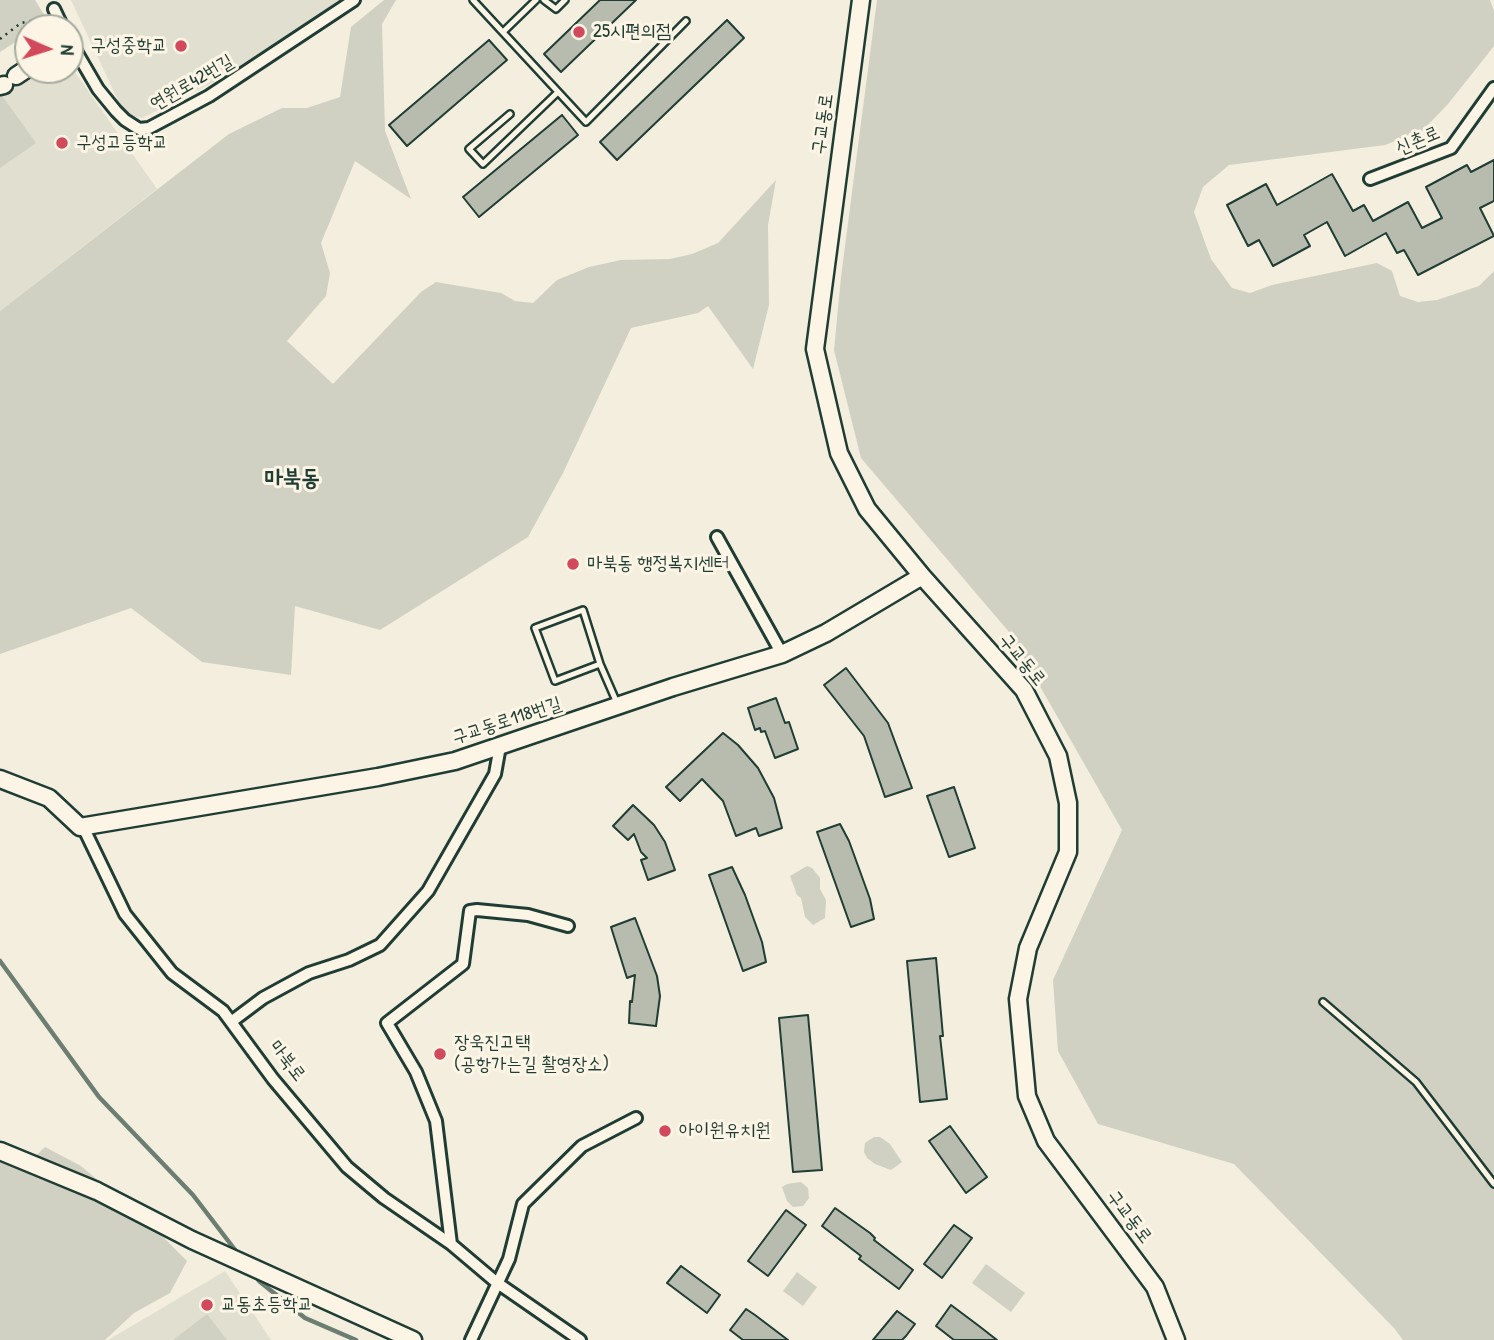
<!DOCTYPE html>
<meta charset="utf-8">
<style>
body{margin:0}
#map{position:relative;width:1494px;height:1340px;overflow:hidden;background:#f3eede;font-family:"Patrick Hand",sans-serif}
canvas{display:block}
.north{position:absolute;left:14px;top:14px;width:70px;height:70px;box-sizing:border-box;background:#fcf5e5;border:2px solid #a4ab9e;border-radius:50%;rotate:93deg;font-size:19px;font-weight:700;line-height:28px;text-align:center;color:#1f3d34}
.north::after{content:'';display:block;margin:auto;width:24px;height:32px;background:#d1495b;clip-path:polygon(50% 0,100% 100%,50% 72%,0 100%)}
</style>
<div id="map">
<canvas width="1494" height="1340"></canvas>
<div class="north">N</div>
</div>
<script>
const g = document.querySelector('canvas').getContext('2d');
g.lineJoin = 'round';
function fill(path, color) {
  g.fillStyle = color;
  g.fill(path, 'evenodd');
}
function toPath(rows) {
  const path = new Path2D();
  for (const r of rows) {
    path.moveTo(r[0], r[1]);
    for (let i = 2; i < r.length; i += 2) path.lineTo(r[i], r[i + 1]);
  }
  return path;
}
function trace(path, color, width, dash) {
  g.strokeStyle = color;
  g.lineWidth = width;
  g.lineCap = dash ? 'butt' : 'round';
  g.setLineDash(dash || []);
  g.stroke(path);
}
function write(font, color, halo, rows, align = 'center') {
  g.font = font + ' "Patrick Hand","Poor Story",sans-serif';
  g.lineWidth = 6;
  g.setLineDash([]);
  g.textBaseline = 'middle';
  g.strokeStyle = halo;
  g.fillStyle = color;
  for (const [text, x, y, turn = 0] of rows) {
    g.save();
    g.translate(x, y);
    g.rotate((+turn || 0) * Math.PI / 180);
    g.textAlign = isNaN(turn) ? turn : align;
    if (halo) g.strokeText(text, 0, 0);
    g.fillText(text, 0, 0);
    g.restore();
  }
}
fill(toPath([
 [71,0,341,0,214,82,142,118,131,116,123,111],
 [70,65,157,189,0,311,0,97,46,70,70,70],
 [225,1271,271,1340,108,1340]
]), '#e1dfd0');
fill(toPath([
 [0,0,35,0,48,21,38,28,28,28,28,34,0,52],
 [384,0,396,0,382,24,385,131,411,199,355,161,321,243,330,273,326,296,287,341,333,384,421,292,436,282,501,293,515,301,533,303,557,280,589,267,621,260,670,259,692,254,718,243,776,180,768,225,769,305,753,369,708,306,698,313,631,328,563,473,528,537,380,630,295,606,291,675,202,662,131,608,0,654,0,311,229,134,282,108,307,108,340,97,351,27],
 [877,0,1490,0,1494,11,1494,46,1448,104,1422,131,1385,145,1229,165,1203,187,1194,212,1211,259,1232,288,1250,293,1272,285,1377,263,1392,271,1400,296,1418,302,1437,300,1479,286,1494,271,1494,1340,1403,1340,1394,1328,1234,1164,1098,1124,1058,1051,1053,980,1122,830,1009,632,861,458,834,350,841,277],
 [0,93,36,143,0,168],
 [807,866,812,868,820,878,820,889,826,900,825,918,813,925,805,917,801,898,797,895,790,876],
 [874,1137,880,1137,890,1144,902,1162,891,1170,875,1164,867,1158,864,1152,865,1143],
 [45,1147,81,1166,155,1229,187,1261,170,1293,134,1313,105,1340,0,1340,0,1158,24,1167],
 [801,1182,808,1188,809,1198,803,1206,793,1207,787,1201,782,1187,787,1184],
 [986,1264,1025,1293,1011,1312,972,1283],
 [797,1272,817,1287,803,1306,783,1291],
 [207,1314,227,1340,173,1340]
]), '#d0d1c2');
trace(toPath([
 [0,961,99,1097,193,1195,239,1255],
 [253,1273,259,1281,305,1318,356,1340]
]), '#6c7d72', 4.5);
const building = toPath([
 [600,0,636,0,561,72,544,54,600,0],
 [727,20,744,38,617,160,600,142,727,20],
 [489,40,507,60,407,146,389,125,489,40],
 [562,115,578,135,479,217,463,197,562,115],
 [1494,160,1494,201,1480,208,1494,236,1418,275,1404,250,1397,253,1386,233,1345,256,1327,222,1304,235,1310,246,1273,266,1259,240,1248,246,1227,205,1266,184,1277,205,1332,174,1353,211,1364,205,1373,221,1408,202,1422,228,1442,218,1426,187,1467,165,1471,172,1494,160],
 [846,668,888,723,912,788,885,797,864,736,824,685,846,668],
 [776,698,785,723,789,722,798,749,775,758,765,731,761,732,760,728,755,730,748,708,776,698],
 [723,733,738,745,758,768,774,798,782,828,759,836,756,828,736,836,723,801,702,779,680,801,666,787,723,733],
 [954,787,975,848,949,857,927,796,954,787],
 [633,805,654,825,665,842,675,870,648,880,641,860,647,858,641,852,634,834,628,840,613,826,633,805],
 [840,824,849,841,870,899,874,919,851,927,817,832,840,824],
 [732,867,745,895,762,942,766,962,743,971,709,875,732,867],
 [635,918,657,976,660,996,656,1026,629,1023,630,1001,632,1002,635,975,627,978,611,927,635,918],
 [936,958,943,1036,940,1036,947,1099,920,1102,907,961,936,958],
 [808,1015,822,1170,793,1172,779,1018,808,1015],
 [950,1126,987,1177,966,1193,929,1141,950,1126],
 [835,1208,870,1233,875,1238,874,1240,913,1270,899,1289,859,1259,861,1256,822,1226,835,1208],
 [786,1210,806,1225,768,1276,748,1261,786,1210],
 [954,1225,972,1238,942,1278,924,1264,954,1225],
 [681,1266,720,1295,707,1313,667,1283,681,1266],
 [951,1305,979,1326,997,1340,954,1340,936,1326,951,1305],
 [746,1309,755,1315,788,1340,743,1340,730,1330,746,1309],
 [897,1311,915,1324,906,1336,902,1340,873,1340,897,1311]
]);
fill(building, '#b8bcae');
trace(building, '#1f3d34', 2);
const lane = toPath([
 [473,0,586,122,686,21],
 [544,0,556,9,565,0],
 [503,32,536,0],
 [510,114,469,149,483,164,558,92],
 [600,664,555,681,535,628,583,610,600,664,617,703],
 [1323,1002,1416,1082,1494,1184]
]);
const street = toPath([
 [54,9,63,28],
 [70,41,98,89,116,111,125,120,139,129,149,128,209,96,354,0],
 [1370,179,1451,148,1494,88],
 [717,537,782,654],
 [80,827,86,833,125,914,172,973,223,1011,273,1079,347,1167,384,1198,451,1244,496,1282,580,1340],
 [231,1022,263,998,309,973,349,960,380,945,428,891,495,774,500,746],
 [451,1244,436,1121,416,1072,387,1023,463,964,470,911,477,910,528,915,568,926],
 [471,1340,509,1259,523,1204,582,1146,636,1118]
]);
const secondary = toPath([
 [861,0,815,349,839,453,867,509,922,576,1024,690,1058,756,1068,803,1068,852,1028,948,1018,999,1027,1096,1046,1141,1155,1287,1176,1340],
 [16,76,28,68],
 [0,86,4,85],
 [0,779,49,798,80,827,378,777,455,761,673,687,782,654,826,633,922,576],
 [0,1151,97,1191,192,1240,413,1340]
]);
trace(lane, '#1f3d34', 10);
trace(street, '#1f3d34', 16);
trace(secondary, '#1f3d34', 21);
trace(toPath([
 [0,39,21,23,31,21,50,26]
]), '#1f3d34', 2.5, [2, 5]);
trace(lane, '#fcf5e5', 5);
trace(street, '#fcf5e5', 10);
trace(secondary, '#fcf5e5', 16);
for (const [x, y, r, color] of [
 [579,32,7,"#d1495b"],
 [181,46,7,"#d1495b"],
 [62,143,7,"#d1495b"],
 [573,564,7,"#d1495b"],
 [440,1054,7,"#d1495b"],
 [665,1131,7,"#d1495b"],
 [207,1305,7,"#d1495b"]
]) {
  const dot = new Path2D();
  dot.arc(x, y, r, 0, 2 * Math.PI);
  g.fillStyle = color;
  g.fill(dot);
  trace(dot, '#fcf5e5', 2.5);
}
write('19px', '#1f3d34', '#fcf5e5', [
 ["25시편의점",593,32],
 ["구성중학교",167,46,"right"],
 ["구성고등학교",76,143],
 ["마북동 행정복지센터",587,564],
 ["장욱진고택",454,1043],
 ["(공항가는길 촬영장소)",454,1065],
 ["아이원유치원",679,1131],
 ["교동초등학교",221,1305]
], 'left');
write('19px', '#1f3d34', '#fcf5e5', [
 ["연원로42번길",192,83,-30],
 ["구교동로",823,124,-82],
 ["신촌로",1418,141,-23],
 ["구교동로",1022,660,51],
 ["구교동로118번길",507,721,-18],
 ["마북로",287,1061,52],
 ["구교동로",1129,1217,53]
]);
write('bold 23px', '#1f3d34', '#fcf5e5', [
 ["마북동",292,479]
]);
</script>
